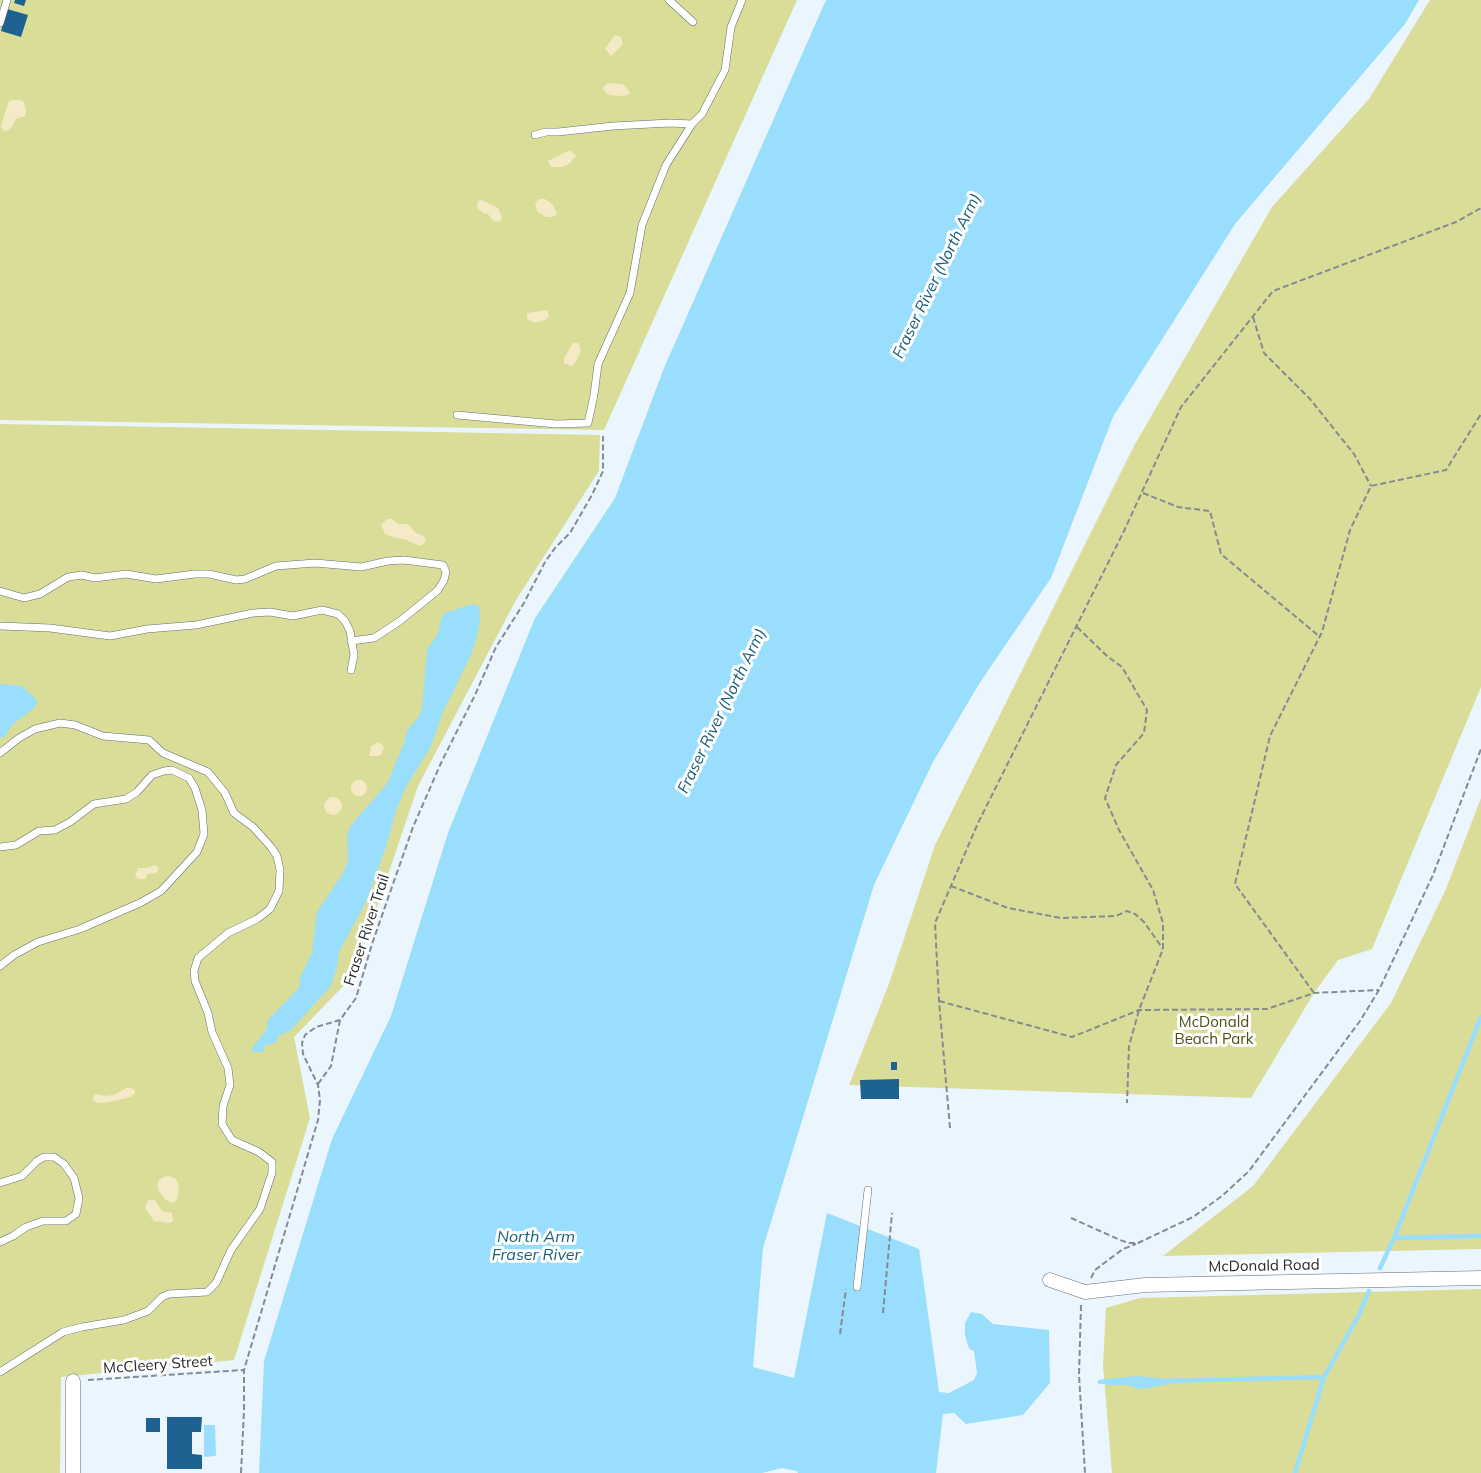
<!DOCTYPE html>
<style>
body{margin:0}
canvas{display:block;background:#ebf5fe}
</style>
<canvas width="1481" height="1473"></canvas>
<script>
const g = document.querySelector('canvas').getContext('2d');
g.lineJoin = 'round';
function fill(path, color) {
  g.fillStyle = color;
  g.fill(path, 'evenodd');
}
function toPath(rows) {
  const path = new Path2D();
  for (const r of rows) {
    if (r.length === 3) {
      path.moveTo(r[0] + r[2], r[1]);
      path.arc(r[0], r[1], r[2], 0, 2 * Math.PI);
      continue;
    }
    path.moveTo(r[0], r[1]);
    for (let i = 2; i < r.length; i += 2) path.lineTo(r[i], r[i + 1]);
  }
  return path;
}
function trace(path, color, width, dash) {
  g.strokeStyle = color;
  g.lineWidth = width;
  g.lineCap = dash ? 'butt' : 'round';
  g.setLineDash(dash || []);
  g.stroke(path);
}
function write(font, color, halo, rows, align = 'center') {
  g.font = font + ' Mulish,sans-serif';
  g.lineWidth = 6;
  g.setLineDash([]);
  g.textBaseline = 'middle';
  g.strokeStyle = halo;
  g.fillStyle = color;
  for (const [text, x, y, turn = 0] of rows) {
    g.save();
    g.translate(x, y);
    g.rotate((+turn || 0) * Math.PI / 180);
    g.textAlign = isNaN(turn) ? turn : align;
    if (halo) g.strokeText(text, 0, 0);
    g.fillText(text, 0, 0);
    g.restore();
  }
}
fill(toPath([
 [0,0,797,0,604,430,0,420],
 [1430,0,1481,0,1481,687,1372,949,1338,960,1314,993,1251,1098,849,1085,890,981,935,845,1134,446,1272,207,1369,99],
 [0,424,600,435,599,471,516,600,418,786,354,975,294,1037,310,1118,234,1360,61,1377,60,1473,0,1473],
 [1481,798,1481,1249,1163,1256,1253,1186,1391,1003,1446,889],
 [1481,1289,1481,1473,1112,1473,1103,1365,1106,1308,1140,1298]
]), '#d9dd97');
fill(toPath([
 [615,35,621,37,623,44,611,56,605,49],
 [608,83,623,84,630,92,628,95,620,96,609,95,602,88],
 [12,100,21,100,24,102,26,111,25,116,16,119,11,128,5,132,1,127,2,122,9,101],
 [570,150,576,156,570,163,562,167,551,167,548,161],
 [539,199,545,199,553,205,557,214,552,217,546,217,537,211,535,203],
 [482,200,498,208,502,217,500,222,493,221,488,214,483,213,477,208,478,201],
 [547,310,549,317,545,320,534,323,527,319,527,313],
 [573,343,578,343,581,350,578,358,572,366,564,363,564,358],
 [387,519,392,519,398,524,408,524,416,533,424,536,426,542,420,546,404,539,396,538,385,534,381,525],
 [379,742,384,747,382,754,378,756,369,756,371,746],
 [359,788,8],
 [333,806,9],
 [155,865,159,868,156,873,148,874,145,879,139,879,135,876,138,868,147,868],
 [128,1087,135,1090,135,1093,131,1097,109,1102,97,1103,93,1100,94,1095,97,1094,104,1096,114,1095],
 [169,1176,175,1178,178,1183,179,1192,176,1201,173,1203,166,1200,159,1191,157,1185,159,1180,163,1177],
 [148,1200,155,1200,162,1211,172,1213,173,1221,169,1223,154,1221,145,1208]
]), '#f4eac5');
fill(toPath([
 [826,0,1419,0,1405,24,1235,224,1113,417,1051,578,979,684,933,762,874,885,763,1248,753,1367,794,1378,827,1213,919,1249,939,1392,949,1393,974,1380,977,1373,974,1351,969,1349,965,1335,965,1323,971,1312,982,1314,993,1324,1049,1330,1050,1383,1023,1415,966,1424,954,1413,943,1414,936,1473,798,1473,797,1471,782,1468,762,1473,259,1473,264,1361,332,1139,391,1016,448,833,535,618,615,498,664,368],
 [473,604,479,606,480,619,477,637,470,657,443,712,430,748,406,787,396,810,386,847,366,902,339,952,337,967,331,986,290,1031,279,1035,277,1042,264,1046,264,1052,252,1052,252,1048,267,1029,267,1021,299,988,300,978,312,952,317,912,342,875,348,861,347,835,351,825,387,784,404,743,407,730,417,719,422,709,427,650,438,633,441,619,445,613],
 [0,684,22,686,38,701,33,709,12,725,4,738,0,737],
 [1138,1376,1168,1379,1168,1384,1149,1388,1138,1389,1128,1385,1106,1385,1106,1379],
 [204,1425,215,1425,216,1456,204,1457]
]), '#99defd');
trace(toPath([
 [1394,1238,1481,1236],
 [1380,1268,1394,1238,1481,1017],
 [1165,1381,1324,1377],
 [1100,1382,1111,1381],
 [1295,1473,1324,1377,1359,1315,1369,1291]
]), '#99defd', 4.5);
fill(toPath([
 [15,0,26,0,24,6,14,3],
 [7,9,28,15,21,37,1,31],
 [891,1062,897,1062,897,1070,891,1070],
 [899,1079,899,1099,861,1099,860,1080],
 [167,1417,202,1417,201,1432,192,1432,192,1454,202,1455,202,1469,167,1469],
 [146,1418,160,1418,160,1432,146,1432]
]), '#1d6291');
const service = toPath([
 [669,0,693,22],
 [0,23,7,0],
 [535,135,546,132,558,132,613,126,670,123,692,124],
 [457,415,556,424,588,423,594,395,598,364,630,293,642,225,666,165,692,124,702,114,725,70,731,27,742,0],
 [0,591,24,598,40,594,68,577,82,575,95,578,126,574,156,579,195,574,209,574,236,580,245,579,276,566,315,563,361,567,388,561,404,560,443,565,446,572,444,580,438,590,400,621,374,638,351,641],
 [0,626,50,628,110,636,147,629,196,625,253,613,270,612,293,616,322,610,338,614,345,621,350,631,354,655,351,670],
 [0,753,19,738,35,729,60,723,75,725,103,736,149,740,163,753,208,772,225,793,234,813,253,827,271,847,277,856,280,870,279,891,270,909,257,919,228,933,198,958,194,971,195,981,208,1013,212,1032,228,1068,230,1085,223,1106,222,1124,232,1140,259,1152,272,1162,272,1173,260,1209,231,1250,216,1283,207,1292,169,1294,162,1297,148,1311,124,1320,82,1327,63,1332,0,1372],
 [0,847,16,845,39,831,55,830,70,822,94,804,126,799,137,792,152,775,164,771,172,770,189,778,195,788,202,810,204,834,197,852,161,891,140,903,80,929,38,942,14,955,0,966],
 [0,1183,22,1176,37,1161,44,1157,54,1157,64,1164,74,1178,79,1198,76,1214,66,1221,43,1221,26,1227,13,1236,0,1242],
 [857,1287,868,1190]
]);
const minor = toPath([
 [1050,1280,1085,1292,1145,1285,1481,1278],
 [73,1381,73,1473]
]);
trace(service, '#656d75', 8);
trace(minor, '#656d75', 15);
trace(toPath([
 [1253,317,1264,353,1310,399,1354,454,1371,486],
 [1143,493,1178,507,1210,511,1221,554,1320,637],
 [1077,627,1107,656,1122,667,1147,710,1144,733,1116,765,1105,798,1119,830,1153,890,1163,923,1163,949,1139,1010,1129,1046,1127,1103],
 [951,886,1008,908,1061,918,1116,916,1127,911,1135,914,1144,922,1163,949],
 [1314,993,1235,884,1270,736,1322,632,1350,530,1371,486,1446,470,1481,414],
 [939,1001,1072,1037,1139,1010,1267,1009,1314,993,1379,990],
 [318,1084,331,1066,340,1020],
 [950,1128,939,1001,935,923,978,823,1124,531,1181,407,1273,291,1456,222,1481,208],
 [1071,1218,1120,1240,1129,1243,1138,1243,1193,1217,1222,1196,1249,1171,1360,1021,1379,990,1433,875,1481,749],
 [1091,1278,1095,1270,1123,1249,1136,1244],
 [1081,1305,1079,1375,1085,1473],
 [883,1313,892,1213],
 [840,1334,846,1289],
 [88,1380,243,1370],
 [241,1473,244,1410,244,1370,318,1120,320,1100,318,1085,303,1054,302,1043,305,1035,316,1027,340,1020,356,998,372,944,413,827,441,763,475,695,496,647,524,603,545,562,555,548,570,533,592,495,603,471,603,436]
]), '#858b91', 2, [6, 3]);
trace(service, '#fff', 7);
trace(minor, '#fff', 14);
write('15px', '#282b2e', '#fff', [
 ["Fraser River Trail",367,930,-72],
 ["McDonald Road",1264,1266,-1],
 ["McCleery Street",158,1365,-4]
]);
write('15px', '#4e5015', '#fff', [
 ["McDonald",1214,1022],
 ["Beach Park",1214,1039]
]);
write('italic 16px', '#175e78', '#fff', [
 ["Fraser River (North Arm)",937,276,-64],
 ["Fraser River (North Arm)",722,711,-64],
 ["North Arm",536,1237],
 ["Fraser River",536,1255]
]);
</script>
